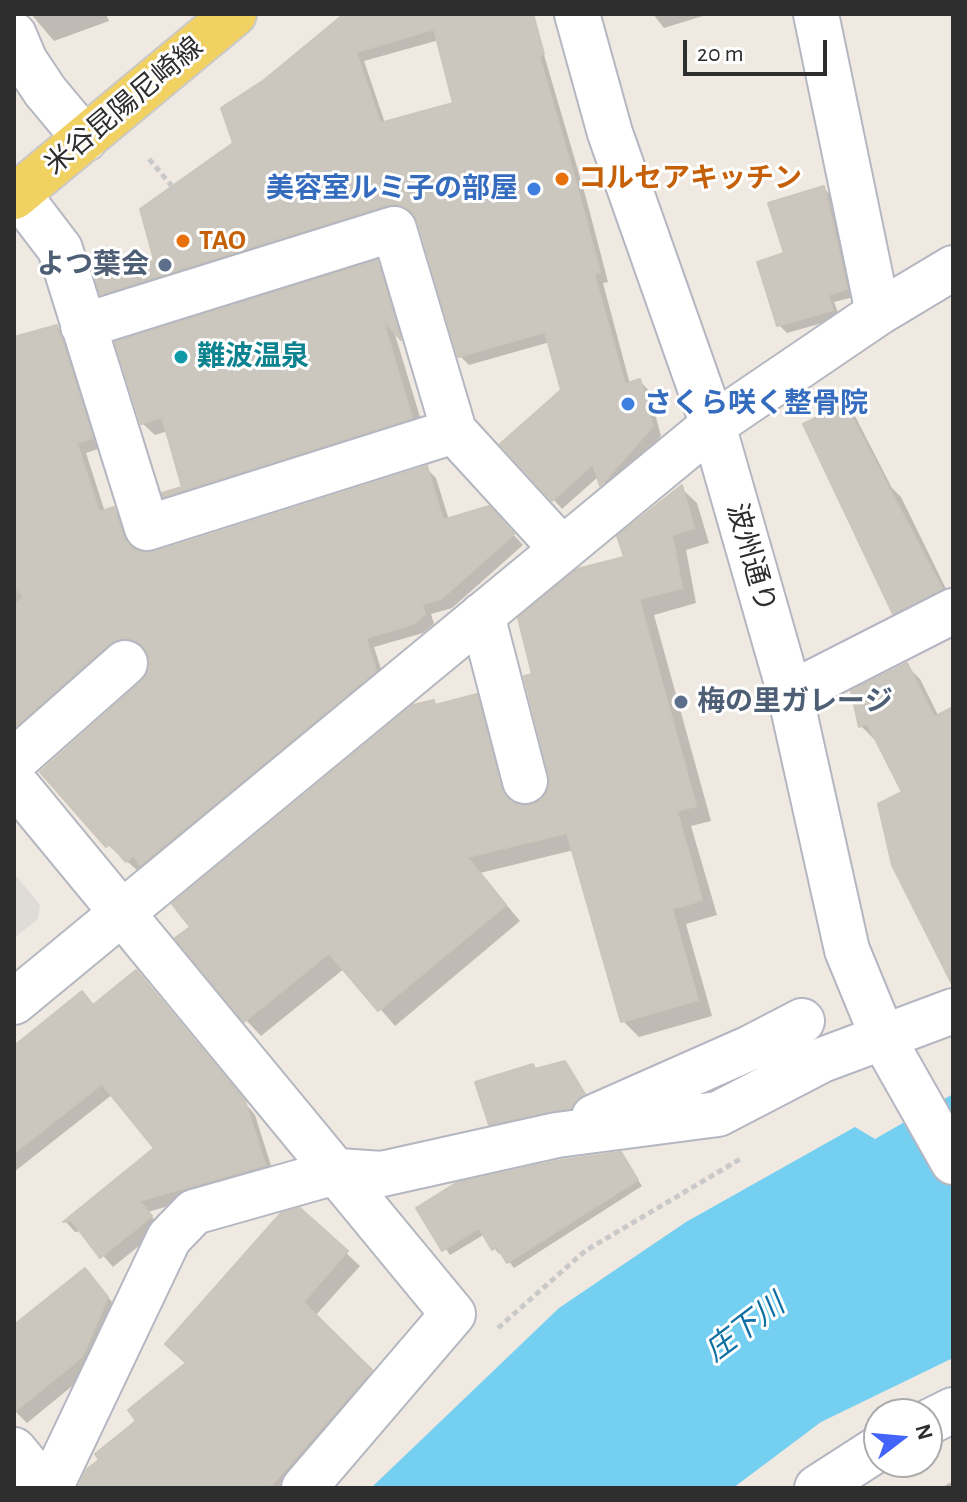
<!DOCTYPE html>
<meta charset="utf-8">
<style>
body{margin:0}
#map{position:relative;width:967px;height:1502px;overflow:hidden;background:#efe9e1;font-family:"Alegreya Sans",sans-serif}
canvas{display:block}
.frame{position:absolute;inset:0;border:16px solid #2e2e2e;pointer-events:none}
.north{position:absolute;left:863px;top:1398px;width:80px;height:80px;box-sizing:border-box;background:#fff;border:2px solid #ababab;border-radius:50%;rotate:74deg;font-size:22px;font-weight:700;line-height:32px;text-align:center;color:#2e2e2e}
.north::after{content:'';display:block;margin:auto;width:28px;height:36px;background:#4264fb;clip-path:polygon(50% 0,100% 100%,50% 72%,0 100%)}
.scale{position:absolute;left:683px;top:40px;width:144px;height:36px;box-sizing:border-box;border:4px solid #2e2e2e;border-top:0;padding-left:10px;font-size:24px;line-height:28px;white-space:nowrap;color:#2e2e2e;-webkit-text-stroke:6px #fff;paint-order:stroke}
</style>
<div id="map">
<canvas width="967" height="1502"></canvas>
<div class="frame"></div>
<div class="north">N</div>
<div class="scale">20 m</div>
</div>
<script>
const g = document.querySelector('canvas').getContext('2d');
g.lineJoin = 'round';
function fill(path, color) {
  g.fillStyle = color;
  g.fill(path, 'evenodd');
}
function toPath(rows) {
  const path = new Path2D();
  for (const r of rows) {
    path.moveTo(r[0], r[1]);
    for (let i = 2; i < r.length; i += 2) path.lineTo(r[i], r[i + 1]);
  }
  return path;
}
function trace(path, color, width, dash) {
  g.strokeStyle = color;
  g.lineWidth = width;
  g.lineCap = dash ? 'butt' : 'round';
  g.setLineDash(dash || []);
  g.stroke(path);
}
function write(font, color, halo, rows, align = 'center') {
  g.font = font + ' "Alegreya Sans","Noto Sans JP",sans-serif';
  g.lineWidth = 6;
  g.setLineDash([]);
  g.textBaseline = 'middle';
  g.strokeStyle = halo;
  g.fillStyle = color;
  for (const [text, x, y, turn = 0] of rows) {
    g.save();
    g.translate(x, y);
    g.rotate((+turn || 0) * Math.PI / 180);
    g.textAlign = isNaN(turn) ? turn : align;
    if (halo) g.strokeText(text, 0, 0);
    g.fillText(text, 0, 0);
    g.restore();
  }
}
fill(toPath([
 [14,873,40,905,38,919,14,938]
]), '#dfdcd8');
fill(toPath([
 [953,1094,953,1358,821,1422,733,1488,371,1488,559,1308,686,1222,855,1127,875,1139]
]), '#75cff0');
fill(toPath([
 [31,14,106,14,109,21,54,41],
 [346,14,532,14,585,194,608,282,603,283,630,384,640,381,649,391,661,436,611,493,599,476,562,509,553,499,563,390,550,342,469,365,460,356,417,216,412,214,397,214,112,303,102,293,157,261,235,144,265,82],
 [439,40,456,104,385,123,364,61],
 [653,14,709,14,664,28],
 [824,188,831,196,854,297,834,302,840,318,787,333,779,325,787,255],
 [377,263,389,275,410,347,393,328,424,430,178,508,165,496,184,488,168,431,155,435,142,423],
 [57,327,67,337,101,448,86,453,105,512,114,510,124,520,135,551,155,554,426,468,436,478,449,520,499,519,523,545,452,608,431,614,434,624,423,633,374,647,385,681,152,874,143,865,137,870,108,845,144,682,151,671,147,650,132,648,14,736,14,339],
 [845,406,856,418,892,488,901,497,952,601,906,624,894,613],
 [681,488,697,503,709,543,686,550,696,603,654,615,711,821,691,826,717,915,686,924,712,1016,639,1037,623,1021,574,850,480,873,520,921,395,1026,345,968,261,1036,246,1020,433,702,438,706,476,696,492,712,519,807,531,807,543,801,551,789,551,775,535,675],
 [906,665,920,679,939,717,953,710,953,968,904,792,877,738,874,739,861,726],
 [136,972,255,1115,274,1175,148,1212,161,1228,113,1267,82,1231,75,1232,66,1222,157,1149,113,1094,14,1172,14,1059,82,993,94,1006],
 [564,1064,589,1100,577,1113,496,1129,490,1124,533,1066,537,1070],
 [620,1154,642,1186,514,1268,502,1252,499,1254,494,1248,485,1234,450,1255,419,1208],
 [346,1253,360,1266,315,1316,384,1385,284,1487,86,1488],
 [85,1270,119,1310,93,1369,27,1423,14,1410,14,1329],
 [953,1481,953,1488,941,1488]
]), '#0003');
const building = toPath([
 [344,14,533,14,544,54,539,56,576,183,600,272,594,274,625,384,640,379,653,426,600,486,593,464,552,501,500,444,561,390,545,332,458,357,418,222,412,211,400,205,387,205,100,294,95,278,154,260,140,209,233,143,221,108,264,80,344,14],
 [434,29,453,103,380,123,356,52,434,29],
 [824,186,847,289,828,295,833,310,777,326,757,262,784,253,768,203,824,186],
 [377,260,401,340,383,320,412,418,163,497,162,493,182,487,162,417,141,424,115,342,377,260],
 [57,325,93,438,77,443,99,512,114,507,123,536,131,547,141,552,155,552,427,466,443,520,489,506,514,534,441,599,422,604,425,614,413,624,366,638,376,671,140,865,133,855,126,862,110,844,106,847,40,772,142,681,149,670,150,659,143,646,132,639,121,638,109,644,14,728,14,605,24,597,14,586,14,337,57,325],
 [845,404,942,589,893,614,803,424,845,404],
 [682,485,694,528,672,535,682,588,639,599,696,806,677,811,702,900,672,909,698,1000,621,1022,567,833,467,857,506,905,378,1011,329,953,244,1022,175,938,190,927,172,904,413,705,434,700,435,705,477,694,507,798,519,805,530,805,542,799,549,788,549,775,524,676,532,674,518,618,577,569,624,557,617,536,682,485],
 [907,663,934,717,953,707,953,986,892,865,878,804,902,792,867,723,859,727,851,691,907,663],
 [136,970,245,1101,265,1165,139,1201,152,1216,100,1258,71,1220,63,1222,154,1148,102,1084,14,1153,14,1046,82,991,93,1005,136,970],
 [565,1061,585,1094,572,1108,489,1125,475,1082,533,1064,535,1069,565,1061],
 [621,1152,638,1180,507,1263,497,1247,492,1250,479,1228,442,1251,416,1208,456,1183,561,1160,621,1152],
 [300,1208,348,1251,303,1302,372,1370,269,1488,78,1488,87,1469,99,1460,95,1454,136,1421,128,1410,186,1363,165,1344,281,1213,300,1208],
 [85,1268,108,1297,82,1357,14,1412,14,1325,85,1268]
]);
fill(building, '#cbc7bf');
trace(building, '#cbc5ba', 2);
const minor = toPath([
 [577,14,610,133,713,425,790,694,847,950,884,1040,953,1162],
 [816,14,878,313],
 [14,35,25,61,45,91,85,139],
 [18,194,60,249,147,528,454,431,562,549],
 [83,326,394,229,454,431],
 [482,615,525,781],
 [790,694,953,611],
 [14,761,125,663],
 [14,782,453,1314,304,1488],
 [14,1002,713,425,878,313,953,268],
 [594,1117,750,1048,802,1021],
 [927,1423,953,1410],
 [14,1450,45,1488],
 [50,1488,169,1238,194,1212,339,1171,382,1174,557,1135,718,1114,822,1060,953,1011],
 [817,1488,879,1448]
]);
const major = toPath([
 [14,197,234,14]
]);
trace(minor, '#b4b7c1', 48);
trace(major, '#c9c9c9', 48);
trace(toPath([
 [149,159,177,192],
 [498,1328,585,1251,742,1158]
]), '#c9c9c9', 5, [6, 4]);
trace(minor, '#fff', 44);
trace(major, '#f2d163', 44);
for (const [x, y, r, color] of [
 [562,179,8,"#e8710a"],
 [534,189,8,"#3f7fe0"],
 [183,241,8,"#e8710a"],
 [165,265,8,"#5c6f8a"],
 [181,357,8,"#0f9aa8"],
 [628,404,8,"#3f7fe0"],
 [681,702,8,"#5c6f8a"]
]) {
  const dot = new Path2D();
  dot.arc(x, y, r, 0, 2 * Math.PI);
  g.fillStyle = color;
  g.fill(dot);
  trace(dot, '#fff', 3);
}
write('28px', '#2e2e2e', '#fff', [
 ["米谷昆陽尼崎線",124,106,-40],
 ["波州通り",751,558,74]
]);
write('bold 28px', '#c56008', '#fff', [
 ["コルセアキッチン",578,179],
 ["TAO",199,241]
], 'left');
write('bold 28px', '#366cbe', '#fff', [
 ["美容室ルミ子の部屋",518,189],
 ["さくら咲く整骨院",644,404,"left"]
], 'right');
write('bold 28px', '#4e5e75', '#fff', [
 ["よつ葉会",149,265],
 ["梅の里ガレージ",697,702,"left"]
], 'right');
write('bold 28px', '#0d838f', '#fff', [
 ["難波温泉",197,357]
], 'left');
write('italic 30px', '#0d6fa3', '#fff', [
 ["庄下川",745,1328,-37]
]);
</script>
